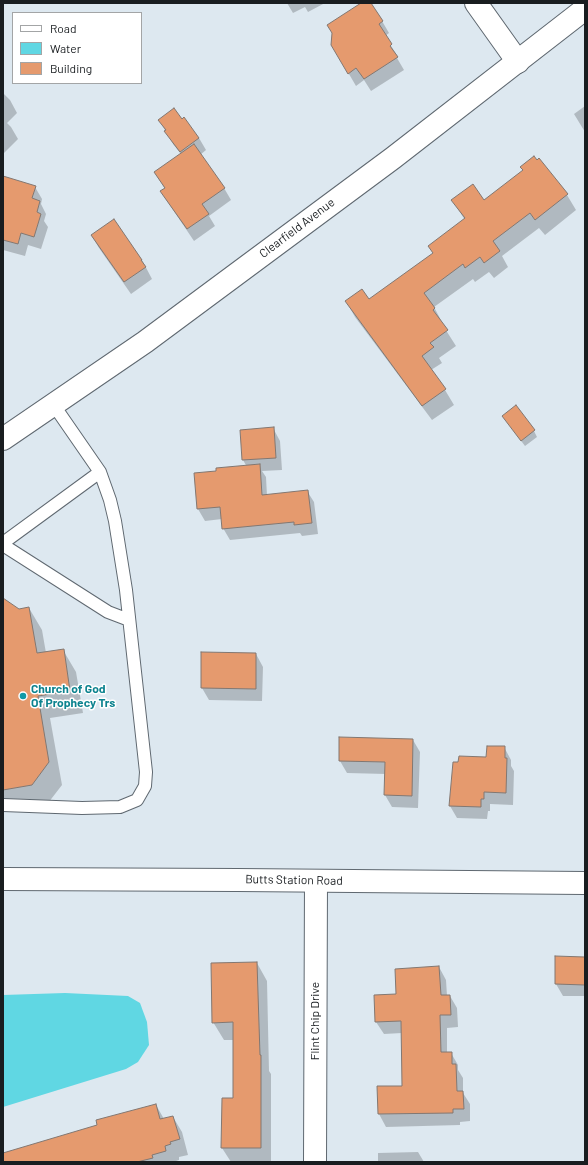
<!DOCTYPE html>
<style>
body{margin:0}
#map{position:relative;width:588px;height:1165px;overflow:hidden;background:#dde8f0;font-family:Barlow,sans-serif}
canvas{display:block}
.frame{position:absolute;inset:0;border:4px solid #191d20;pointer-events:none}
.legend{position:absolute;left:12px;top:12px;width:130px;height:72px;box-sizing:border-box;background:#fff;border:1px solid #a3a5a6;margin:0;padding:5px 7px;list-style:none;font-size:12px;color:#191d20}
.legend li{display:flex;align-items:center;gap:8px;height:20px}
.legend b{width:20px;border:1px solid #a3a5a6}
</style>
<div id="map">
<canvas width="588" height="1165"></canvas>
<div class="frame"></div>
<ul class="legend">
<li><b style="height:5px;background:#fff"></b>Road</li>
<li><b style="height:11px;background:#60d7e3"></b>Water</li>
<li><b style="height:11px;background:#e59a6e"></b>Building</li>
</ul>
</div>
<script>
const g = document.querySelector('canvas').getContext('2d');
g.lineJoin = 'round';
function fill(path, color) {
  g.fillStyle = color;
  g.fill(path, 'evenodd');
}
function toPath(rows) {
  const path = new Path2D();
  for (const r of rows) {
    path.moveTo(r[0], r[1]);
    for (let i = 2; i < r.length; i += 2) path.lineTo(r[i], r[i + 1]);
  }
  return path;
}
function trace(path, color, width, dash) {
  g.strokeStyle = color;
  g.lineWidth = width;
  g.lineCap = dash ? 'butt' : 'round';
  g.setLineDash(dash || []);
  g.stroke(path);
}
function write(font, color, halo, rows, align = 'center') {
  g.font = font + ' Barlow,sans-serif';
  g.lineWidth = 3;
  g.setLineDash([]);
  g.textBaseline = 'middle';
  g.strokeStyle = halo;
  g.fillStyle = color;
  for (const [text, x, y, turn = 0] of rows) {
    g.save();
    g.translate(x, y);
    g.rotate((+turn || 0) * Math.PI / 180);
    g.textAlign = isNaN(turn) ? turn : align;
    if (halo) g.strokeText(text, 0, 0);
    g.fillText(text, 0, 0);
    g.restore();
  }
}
fill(toPath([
 [65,993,128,996,140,1003,147,1022,149,1045,138,1062,126,1069,3,1107,3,995]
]), '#60d7e3');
fill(toPath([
 [287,3,325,3,308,12,305,7,293,13],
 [363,3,370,3,382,21,389,33,385,36,398,57,397,58,404,70,371,91,364,80,356,86,332,45],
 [3,93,10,100,17,113,7,123,11,127,18,139,3,154],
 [585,106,585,132,574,114],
 [159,120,182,120,199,138,206,150,200,155,224,188,231,200,209,216,215,226,194,241,161,192,165,189,155,173,181,154,173,144],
 [539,159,567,195,576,210,545,235,539,228,502,256,508,267,494,278,489,272,475,282,473,279,434,307,443,324,442,324,456,346,439,358,442,363,431,370,445,390,454,405,432,420,355,317,346,301,369,301,433,254,429,246,465,220,452,200,484,201],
 [3,177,35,187,42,199,41,204,46,214,44,221,48,227,41,249,28,245,25,256,3,250],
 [114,221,142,260,152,279,131,294,99,248,92,236],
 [507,422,534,431,537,437,525,446],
 [273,428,280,441,282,470,262,471,266,477,267,496,307,491,314,502,318,534,302,536,300,533,230,540,223,528,222,519,205,521,198,509,195,474,217,472,247,467,243,460],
 [3,599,18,610,29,608,42,630,46,653,63,650,76,672,83,713,50,718,62,785,45,807,3,800],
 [256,654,263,667,262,701,209,700,202,688],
 [413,740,420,752,418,808,392,807,385,795,386,774,347,773,340,761],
 [504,747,511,760,511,766,514,771,513,805,490,804,490,811,488,811,487,819,457,818,450,806,487,758],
 [585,958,585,996,563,996,556,984],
 [257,963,267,981,269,1071,271,1074,271,1162,231,1162,222,1148,234,1099,234,1040,224,1040,213,1022],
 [439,967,446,980,447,996,450,996,457,1008,458,1027,447,1028,447,1053,451,1053,458,1065,458,1070,463,1078,463,1093,470,1104,470,1121,460,1122,460,1125,386,1127,379,1114,378,1087,403,1087,402,1033,384,1034,376,1022,397,995],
 [156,1105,164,1119,173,1117,182,1132,188,1155,179,1157,179,1160,173,1162,3,1162,3,1154,98,1126],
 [418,1152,424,1162,378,1162,378,1153]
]), '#0003');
const building = toPath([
 [361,3,371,3,383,21,379,24,392,44,390,46,398,57,364,79,356,68,348,74,331,45,332,33,327,25,361,3],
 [174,108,182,119,184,117,199,138,180,152,164,131,166,130,158,120,174,108],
 [194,144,225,188,202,204,209,214,187,229,160,191,165,188,154,172,194,144],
 [534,156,537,160,539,158,568,194,535,220,530,213,493,241,500,251,484,263,480,257,465,268,463,264,424,293,435,308,433,310,448,330,430,343,434,347,422,356,446,389,422,406,345,301,362,289,369,299,433,253,428,246,465,218,451,200,473,184,484,200,523,170,520,167,534,156],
 [3,176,36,186,32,198,40,201,37,212,41,214,34,237,21,233,18,244,3,240,3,176],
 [114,219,142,260,141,260,146,267,124,282,91,235,114,219],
 [516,405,535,430,521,441,502,416,516,405],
 [274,427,276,458,242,460,240,430,274,427],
 [260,464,262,495,308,490,312,523,294,525,294,522,222,529,220,507,197,509,194,473,216,471,216,468,260,464],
 [3,598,19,609,29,607,37,653,64,649,70,691,38,696,49,762,32,785,3,790,3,598],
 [201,652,256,653,256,689,201,688,201,652],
 [339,737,413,739,412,796,384,795,385,762,339,761,339,737],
 [487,746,505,746,505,758,507,758,506,793,484,792,484,799,481,799,481,807,449,806,453,762,458,762,459,756,486,757,487,746],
 [555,956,585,957,585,985,555,984,555,956],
 [257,962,260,1055,261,1055,261,1148,221,1148,222,1098,233,1098,233,1022,212,1023,211,963,257,962],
 [439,966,441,995,450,995,451,1015,440,1015,441,1052,452,1052,452,1064,456,1064,457,1091,463,1091,464,1109,453,1109,453,1113,378,1114,377,1086,402,1086,401,1021,375,1022,374,995,396,994,395,969,439,966],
 [156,1104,160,1119,173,1116,180,1139,170,1142,171,1144,165,1146,166,1151,152,1155,153,1158,137,1162,3,1162,3,1153,97,1125,96,1120,156,1104]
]);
fill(building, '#e59a6e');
trace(building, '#827771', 1);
const lane = toPath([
 [3,543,100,472],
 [3,545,108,612,129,620],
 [3,805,82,808,120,807,137,800,145,786,146,772,126,590,115,521,110,500,100,472,53,404]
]);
const street = toPath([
 [476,3,518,62],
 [315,1162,316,881]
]);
const secondary = toPath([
 [3,439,145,342,393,158,585,9],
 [3,879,238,880,585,883]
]);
trace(lane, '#5f6870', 14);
trace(street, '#5f6870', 24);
trace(secondary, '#5f6870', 24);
trace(lane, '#fff', 12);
trace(street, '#fff', 22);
trace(secondary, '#fff', 22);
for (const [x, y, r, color] of [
 [23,696,4,"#0f9aa8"]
]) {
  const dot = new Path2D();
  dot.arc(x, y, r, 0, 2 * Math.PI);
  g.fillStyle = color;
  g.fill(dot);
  trace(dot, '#fff', 1.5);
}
write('12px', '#191d20', '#fff', [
 ["Clearfield Avenue",297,228,-37],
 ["Butts Station Road",294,880,1],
 ["Flint Chip Drive",315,1021,-90]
]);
write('bold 12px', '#0d838f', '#fff', [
 ["Church of God",31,689],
 ["Of Prophecy Trs",31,703]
], 'left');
</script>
